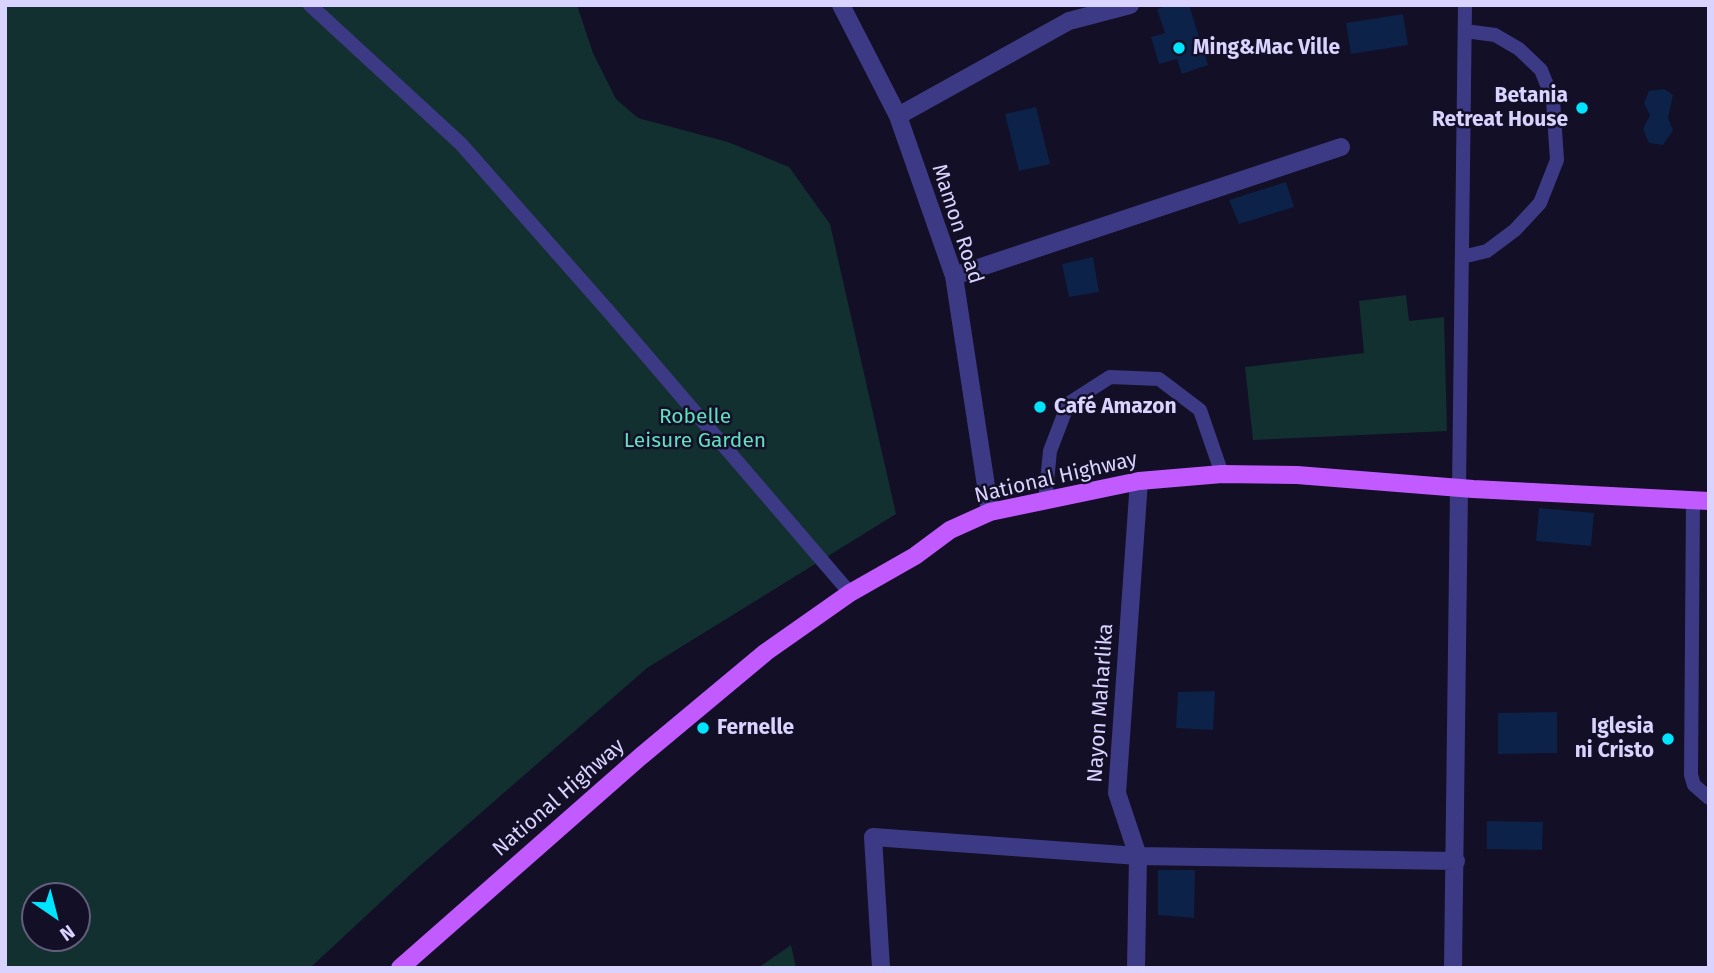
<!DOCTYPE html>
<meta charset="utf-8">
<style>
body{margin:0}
#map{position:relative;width:1714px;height:973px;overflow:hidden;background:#130f26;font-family:"Fira Sans",sans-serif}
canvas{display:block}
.frame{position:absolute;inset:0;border:7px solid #d9d4ff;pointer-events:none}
.north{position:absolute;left:21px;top:882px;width:70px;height:70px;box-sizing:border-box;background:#130f26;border:2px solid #625e7d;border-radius:50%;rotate:145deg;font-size:19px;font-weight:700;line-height:28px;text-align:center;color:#d9d4ff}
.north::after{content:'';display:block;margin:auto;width:24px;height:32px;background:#00e5ff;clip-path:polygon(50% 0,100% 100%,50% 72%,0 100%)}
</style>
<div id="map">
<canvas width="1714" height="973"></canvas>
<div class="frame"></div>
<div class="north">N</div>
</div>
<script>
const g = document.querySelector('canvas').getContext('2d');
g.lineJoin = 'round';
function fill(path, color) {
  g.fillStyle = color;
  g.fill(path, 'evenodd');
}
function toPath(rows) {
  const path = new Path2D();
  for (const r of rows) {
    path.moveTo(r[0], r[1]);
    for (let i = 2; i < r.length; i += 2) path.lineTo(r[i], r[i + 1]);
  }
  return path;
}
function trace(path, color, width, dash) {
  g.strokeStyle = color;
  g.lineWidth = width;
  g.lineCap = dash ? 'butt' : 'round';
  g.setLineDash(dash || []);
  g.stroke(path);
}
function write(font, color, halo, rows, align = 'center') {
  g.font = font + ' "Fira Sans",sans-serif';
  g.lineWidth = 5;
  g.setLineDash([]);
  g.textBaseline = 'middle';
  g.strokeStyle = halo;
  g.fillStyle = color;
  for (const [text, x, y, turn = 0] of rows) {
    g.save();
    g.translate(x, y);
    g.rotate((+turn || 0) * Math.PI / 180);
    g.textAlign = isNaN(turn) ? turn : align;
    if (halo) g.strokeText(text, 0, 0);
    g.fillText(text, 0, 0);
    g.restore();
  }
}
fill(toPath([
 [5,5,577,5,593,53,616,99,638,118,728,142,789,167,830,224,896,514,647,668,412,873,310,968,5,968],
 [35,896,77,896,77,938,35,938],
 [1406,295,1409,321,1444,317,1447,431,1253,440,1245,367,1364,353,1359,301],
 [791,945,796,968,758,968]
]), '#12302f');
fill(toPath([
 [1169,5,1189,5,1208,65,1182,74,1177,59,1159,64,1151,37,1165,33,1157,9],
 [1403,14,1408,45,1351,54,1346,23],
 [1664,89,1673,95,1668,118,1673,130,1663,145,1649,143,1643,129,1650,115,1644,103,1649,91],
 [1036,107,1050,164,1019,171,1005,114],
 [1286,182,1294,207,1239,224,1229,200],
 [1093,257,1099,292,1069,297,1062,264],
 [1539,508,1594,513,1591,546,1536,541],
 [1215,691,1213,730,1176,728,1178,692],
 [1557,712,1557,753,1498,754,1498,713],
 [1487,821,1543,822,1542,850,1487,849],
 [1158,870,1195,870,1194,918,1158,915]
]), '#0c2248');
trace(toPath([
 [310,5,461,144,610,313,850,593],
 [1462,257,1487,251,1515,230,1540,203,1557,160,1553,100,1541,70,1519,49,1495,35,1465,31],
 [1459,488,1465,5],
 [1693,500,1691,775,1694,785,1709,798],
 [1045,502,1050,451,1068,404,1110,377,1159,379,1200,410,1222,474]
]), '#3d3a85', 14);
trace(toPath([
 [841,5,898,116,954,276,990,512],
 [898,116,1069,21,1130,5],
 [954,276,1341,147],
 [881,968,873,837,1138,856,1456,861],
 [1136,968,1138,856,1117,793,1139,481],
 [1453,968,1459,488]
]), '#3d3a85', 18);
trace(toPath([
 [400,968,640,757,766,652,850,593,915,556,950,530,990,512,1139,481,1222,474,1297,475,1473,489,1709,501]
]), '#c25bff', 18);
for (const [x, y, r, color] of [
 [1179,48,7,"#00e5ff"],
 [1582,108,7,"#00e5ff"],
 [1040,407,7,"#00e5ff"],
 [703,728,7,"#00e5ff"],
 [1668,739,7,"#00e5ff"]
]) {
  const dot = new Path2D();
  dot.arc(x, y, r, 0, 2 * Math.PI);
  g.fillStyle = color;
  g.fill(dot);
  trace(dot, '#130f26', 2.5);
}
write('bold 21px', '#d9d4ff', '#130f26', [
 ["Ming&Mac Ville",1193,48],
 ["Betania",1568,96,"right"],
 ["Retreat House",1568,120,"right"],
 ["Café Amazon",1054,407],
 ["Iglesia",1654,727,"right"],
 ["ni Cristo",1654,751,"right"],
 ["Fernelle",717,728]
], 'left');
write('21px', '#d9d4ff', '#130f26', [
 ["Mamon Road",957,224,72],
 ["National Highway",1056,478,-13],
 ["Nayon Maharlika",1101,703,-86],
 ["National Highway",559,798,-41]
]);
write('21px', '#5fe0c0', '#130f26', [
 ["Robelle",695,417],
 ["Leisure Garden",695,441]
]);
</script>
